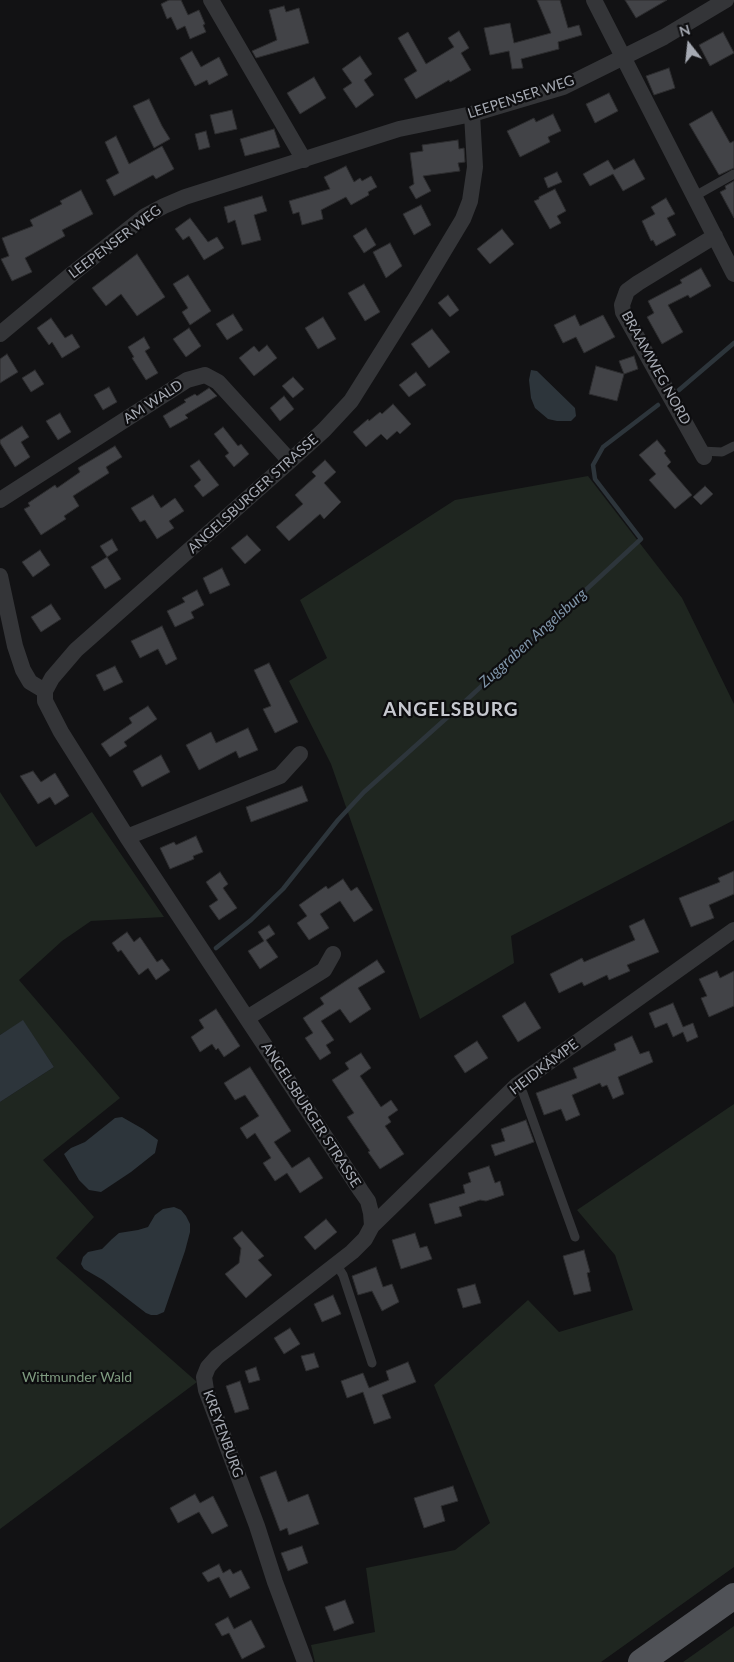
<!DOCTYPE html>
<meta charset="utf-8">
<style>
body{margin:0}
#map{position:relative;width:734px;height:1662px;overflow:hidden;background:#121214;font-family:Lato,sans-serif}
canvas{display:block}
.north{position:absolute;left:664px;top:20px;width:50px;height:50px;-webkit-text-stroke:4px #0d0d0f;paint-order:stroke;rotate:344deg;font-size:14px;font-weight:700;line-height:20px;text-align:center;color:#a6aab3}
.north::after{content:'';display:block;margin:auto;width:18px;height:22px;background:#a6aab3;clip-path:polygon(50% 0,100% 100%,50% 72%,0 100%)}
</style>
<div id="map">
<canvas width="734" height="1662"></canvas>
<div class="north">N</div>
</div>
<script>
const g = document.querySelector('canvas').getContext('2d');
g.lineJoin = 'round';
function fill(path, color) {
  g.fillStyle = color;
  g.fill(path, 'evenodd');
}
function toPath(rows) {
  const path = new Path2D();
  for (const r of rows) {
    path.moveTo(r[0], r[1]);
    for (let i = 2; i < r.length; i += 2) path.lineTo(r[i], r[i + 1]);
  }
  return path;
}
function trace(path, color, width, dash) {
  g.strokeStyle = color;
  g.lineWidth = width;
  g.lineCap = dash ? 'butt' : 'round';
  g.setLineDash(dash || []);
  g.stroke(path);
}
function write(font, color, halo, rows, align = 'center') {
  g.font = font + ' Lato,sans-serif';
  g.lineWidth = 4.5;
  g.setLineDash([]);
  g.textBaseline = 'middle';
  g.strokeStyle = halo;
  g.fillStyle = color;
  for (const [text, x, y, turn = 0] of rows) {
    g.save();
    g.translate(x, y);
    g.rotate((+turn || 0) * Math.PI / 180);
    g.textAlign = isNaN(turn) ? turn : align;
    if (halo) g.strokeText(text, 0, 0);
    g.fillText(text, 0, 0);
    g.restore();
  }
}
fill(toPath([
 [588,476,682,598,734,704,734,820,511,936,514,963,420,1019,331,764,289,681,327,658,300,600,455,500],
 [0,792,36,847,92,812,164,917,91,921,62,941,19,980,120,1098,43,1160,94,1217,56,1258,197,1382,0,1529,0,1102,54,1067,23,1021,0,1035],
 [734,1104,734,1567,601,1662,315,1662,311,1645,375,1632,366,1568,455,1550,490,1523,434,1385,528,1300,559,1332,633,1310,615,1255,577,1210],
 [734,1626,734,1662,683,1662]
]), '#1f2620');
fill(toPath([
 [531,370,537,371,575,408,576,416,571,421,557,421,548,419,535,408,531,398,529,380],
 [23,1020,54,1067,0,1102,0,1035],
 [122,1117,143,1129,158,1140,155,1153,131,1172,101,1192,89,1190,79,1180,64,1154,71,1148,85,1142,115,1118],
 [174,1207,181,1210,186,1216,190,1224,190,1232,185,1251,164,1312,157,1315,151,1315,146,1313,103,1280,84,1269,81,1264,83,1257,88,1252,102,1249,112,1239,119,1233,138,1230,148,1227,155,1215,163,1209]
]), '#2d353b');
trace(toPath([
 [679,390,734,343],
 [216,948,251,920,283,889,338,820,364,792,460,706,641,539,595,479,593,465,603,447,658,405]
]), '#2d353b', 4.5);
const building = toPath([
 [169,0,181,0,188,15,199,10,205,24,203,25,206,32,190,39,185,26,177,30,171,17,167,19,161,4,169,0],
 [537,0,560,0,568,28,579,25,582,35,558,42,559,49,521,59,523,68,512,69,509,51,490,55,484,28,510,23,514,43,551,33,537,0],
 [625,0,667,0,636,18,625,0],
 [284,6,286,12,299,8,309,43,256,58,252,51,277,40,269,10,284,6],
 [459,31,469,48,461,53,471,70,450,82,449,80,416,99,404,79,417,71,398,38,408,32,426,64,454,47,448,38,459,31],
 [723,32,734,53,710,66,699,45,723,32],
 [192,51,201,67,219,57,228,75,209,85,207,80,195,86,180,58,192,51],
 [360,56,372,74,364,80,374,95,356,108,343,89,352,83,342,69,360,56],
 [669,68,675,88,654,95,646,76,669,68],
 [314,77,326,98,300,114,287,93,314,77],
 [609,93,618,111,595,123,586,104,609,93],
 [149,99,162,126,170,139,154,148,133,106,149,99],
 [232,110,237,129,215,134,210,115,232,110],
 [712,111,730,143,734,141,734,168,719,175,689,124,712,111],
 [553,114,561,131,548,137,550,142,520,157,507,131,534,118,536,122,553,114],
 [274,129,280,147,245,156,240,139,274,129],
 [206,131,210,147,199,150,195,134,206,131],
 [116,136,129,164,162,146,174,169,156,179,153,175,114,196,106,180,119,173,105,142,116,136],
 [458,140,459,149,464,148,465,162,458,163,460,171,423,176,431,191,416,199,409,187,414,184,410,153,423,151,422,145,458,140],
 [634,159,645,179,623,191,613,174,590,186,583,174,608,160,614,170,634,159],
 [346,166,354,182,360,178,362,181,371,176,377,187,368,192,369,195,351,205,346,197,321,210,323,219,302,225,299,212,293,214,289,201,330,189,324,177,346,166],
 [557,172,562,182,548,188,544,178,557,172],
 [734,181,734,218,720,192,726,189,725,186,734,181],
 [555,189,566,211,557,216,561,223,550,229,534,201,539,199,539,197,555,189],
 [81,190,93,214,62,230,65,236,25,258,32,272,12,281,1,259,9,256,2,238,33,226,30,220,62,204,60,201,81,190],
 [262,196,267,211,254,215,261,240,242,245,235,220,228,223,224,207,262,196],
 [666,198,675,214,667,218,676,235,656,246,653,240,651,241,642,221,655,214,651,207,666,198],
 [421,205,431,225,414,235,403,214,421,205],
 [190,218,208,242,217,237,224,248,204,260,189,236,183,240,175,229,190,218],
 [366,228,376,245,364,253,353,236,366,228],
 [502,229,514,244,490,264,477,249,502,229],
 [390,243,402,266,386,278,373,252,390,243],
 [137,254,165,297,137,316,121,294,106,306,92,288,137,254],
 [701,268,711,286,690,298,688,295,668,305,683,332,662,344,647,317,654,313,648,301,682,283,680,280,701,268],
 [188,275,211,311,190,325,182,312,188,308,173,284,188,275],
 [364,284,380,312,365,321,348,293,364,284],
 [448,295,459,310,450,317,438,303,448,295],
 [233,314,243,330,227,340,216,324,233,314],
 [575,315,580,326,603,315,615,337,584,353,576,337,563,343,554,325,575,315],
 [323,317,336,339,318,349,305,328,323,317],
 [51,318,65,338,72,334,80,347,62,358,52,342,49,345,37,328,51,318],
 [189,328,201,346,186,357,173,339,189,328],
 [432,329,450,352,429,368,411,344,432,329],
 [144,337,150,348,145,351,158,373,146,380,132,358,134,357,128,347,144,337],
 [267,345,277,358,254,376,239,358,254,346,259,352,267,345],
 [7,354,18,372,0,383,0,359,7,354],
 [634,356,638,369,624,374,619,361,634,356],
 [596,366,624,374,617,401,589,394,596,366],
 [35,370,44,384,31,392,22,378,35,370],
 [416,372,426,385,409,397,399,385,416,372],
 [293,377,304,389,293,398,282,386,293,377],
 [109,387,117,402,103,410,94,395,109,387],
 [209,388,217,396,185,415,188,418,170,428,163,416,186,402,184,400,195,394,197,396,209,388],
 [284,396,294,409,280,421,270,408,284,396],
 [393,404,411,424,400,434,397,431,387,440,381,434,366,447,353,432,368,419,369,421,380,412,382,414,393,404],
 [60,413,71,432,58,440,46,421,60,413],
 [22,426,29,437,21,442,30,457,15,467,0,443,0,440,22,426],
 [223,427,238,446,241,444,249,454,234,467,225,456,229,453,214,434,223,427],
 [657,440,666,451,664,453,671,462,667,466,692,495,675,509,649,480,656,474,639,455,657,440],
 [115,446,122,457,106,467,109,473,73,496,79,506,64,516,66,519,41,535,24,509,30,506,28,503,55,485,57,488,80,472,78,468,115,446],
 [199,460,219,485,203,497,194,486,201,480,190,466,199,460],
 [325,460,336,472,324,483,341,502,324,519,320,514,289,541,276,527,303,504,295,495,316,476,312,472,325,460],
 [705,486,713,494,701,505,693,497,705,486],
 [153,495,161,508,175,498,184,511,169,521,174,528,157,539,145,520,140,522,131,508,153,495],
 [247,535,261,550,245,564,231,548,247,535],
 [112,539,118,550,107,557,100,546,112,539],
 [40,550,50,565,33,577,22,562,40,550],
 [107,557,121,579,105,589,91,567,107,557],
 [222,568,230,585,210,594,203,578,222,568],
 [197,590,204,605,191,612,194,618,175,627,167,611,185,602,182,598,197,590],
 [51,604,61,619,41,632,31,617,51,604],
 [162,626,177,659,166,665,158,649,140,658,131,641,162,626],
 [269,663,298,722,275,733,263,709,271,706,254,670,269,663],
 [115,666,123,682,104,691,96,675,115,666],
 [148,706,157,719,124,742,127,746,110,757,101,744,132,723,129,718,148,706],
 [248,728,258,750,239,758,236,751,199,770,186,745,211,732,216,743,248,728],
 [161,755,170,772,142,787,133,771,161,755],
 [33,771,41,782,55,773,69,796,55,805,50,797,38,804,20,776,33,771],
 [302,786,308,801,251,822,246,807,302,786],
 [196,836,203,852,193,856,194,859,170,869,160,848,174,842,176,845,196,836],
 [734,871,734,894,709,905,714,918,691,927,679,898,720,882,718,878,734,871],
 [220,872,228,884,223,888,237,908,219,920,209,906,218,900,206,882,220,872],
 [343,879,351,891,357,887,373,910,354,922,340,901,320,914,329,928,309,940,297,923,307,916,299,905,326,886,328,889,343,879],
 [644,919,659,952,627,965,630,971,609,980,607,975,584,986,582,982,559,993,550,974,582,958,584,962,635,940,629,926,644,919],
 [269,925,275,934,266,940,278,957,260,969,248,951,264,941,258,932,269,925],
 [127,932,134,942,140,937,157,962,162,959,170,970,156,980,148,968,139,975,121,950,118,952,112,943,127,932],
 [377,960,385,972,358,988,371,1009,350,1023,340,1009,321,1021,334,1040,326,1045,331,1053,320,1060,305,1038,313,1033,303,1018,324,1004,320,998,377,960],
 [717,971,720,978,734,971,734,1006,709,1017,701,998,707,996,699,979,717,971],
 [525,1002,541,1028,518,1042,502,1016,525,1002],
 [673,1003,683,1027,693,1023,698,1037,687,1042,683,1032,673,1037,667,1023,655,1028,649,1013,673,1003],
 [216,1009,240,1046,224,1057,218,1048,216,1050,212,1044,200,1052,191,1037,204,1028,199,1020,216,1009],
 [632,1036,640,1054,649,1051,653,1062,618,1077,624,1094,613,1099,607,1085,602,1087,600,1083,572,1095,580,1115,566,1121,561,1109,544,1115,536,1093,577,1078,573,1068,614,1051,616,1050,614,1044,632,1036],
 [477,1041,488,1058,465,1073,454,1056,477,1041],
 [361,1053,371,1068,360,1076,381,1107,391,1100,398,1110,388,1117,391,1122,385,1126,404,1154,380,1169,368,1152,370,1151,347,1117,354,1113,332,1080,349,1069,345,1063,361,1053],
 [250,1067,291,1131,274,1142,292,1168,309,1157,323,1178,300,1193,287,1173,275,1181,263,1163,271,1158,255,1133,247,1139,240,1128,259,1116,245,1095,235,1100,224,1083,250,1067],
 [526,1120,534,1142,495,1156,491,1145,505,1141,501,1129,526,1120],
 [489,1166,495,1183,500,1181,504,1195,486,1201,480,1200,459,1207,462,1216,435,1224,429,1204,465,1193,463,1185,471,1182,468,1173,489,1166],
 [326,1219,337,1232,315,1250,304,1237,326,1219],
 [242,1231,264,1256,258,1260,272,1275,246,1298,225,1274,239,1263,241,1248,233,1238,242,1231],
 [415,1233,420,1248,427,1246,432,1259,401,1269,392,1240,415,1233],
 [584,1250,590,1272,587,1273,591,1291,574,1295,563,1256,584,1250],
 [376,1267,383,1287,392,1284,399,1302,382,1311,372,1291,358,1295,352,1276,376,1267],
 [475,1284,481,1303,463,1308,457,1289,475,1284],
 [333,1295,341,1314,322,1322,314,1304,333,1295],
 [290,1328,300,1344,284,1354,274,1338,290,1328],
 [314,1353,319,1367,306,1371,301,1356,314,1353],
 [408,1362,416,1382,382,1395,391,1418,374,1424,363,1392,347,1398,341,1381,363,1373,369,1388,389,1380,386,1371,408,1362],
 [256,1367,260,1380,249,1383,245,1371,256,1367],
 [240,1381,249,1409,235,1413,226,1386,240,1381],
 [276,1471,288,1502,308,1494,319,1524,289,1535,287,1528,280,1531,260,1477,276,1471],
 [453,1486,458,1501,441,1506,445,1521,424,1528,414,1498,453,1486],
 [195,1494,200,1503,213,1496,228,1526,212,1534,199,1512,178,1523,170,1508,195,1494],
 [302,1546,308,1563,288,1571,281,1553,302,1546],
 [219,1564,223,1573,230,1569,233,1574,241,1570,250,1588,230,1598,219,1577,208,1582,202,1573,219,1564],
 [345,1600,354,1623,334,1631,325,1607,345,1600],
 [228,1617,234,1629,251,1620,265,1647,242,1659,229,1633,222,1636,215,1624,228,1617]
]);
fill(building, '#424347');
trace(building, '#2d2d2f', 1);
trace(toPath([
 [695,196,734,174],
 [701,451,722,452,734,446],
 [517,1085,523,1093,575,1237],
 [336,1264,343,1275,372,1363]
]), '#343538', 9);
trace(toPath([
 [211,0,304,160],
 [594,0,734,274],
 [0,334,72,274,145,216,164,206,185,197,399,129,472,114,563,87,664,37,726,0],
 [704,457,623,312,622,305,627,291,638,283,715,236],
 [0,500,187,380,205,375,218,382,290,461],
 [0,576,15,646,23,670,30,682,45,691],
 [127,837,280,776,300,754],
 [247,1018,324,970,333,954],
 [372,1226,517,1085,734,930],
 [305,1662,275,1582,257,1526,206,1390,204,1377,208,1367,217,1357,352,1252,365,1239,372,1226,371,1213,368,1201,361,1191,127,837,61,732,45,701,45,691,52,678,76,650,290,461,324,430,351,401,415,299,463,219,470,201,475,167,472,114]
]), '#343538', 16);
trace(toPath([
 [641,1662,734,1596]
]), '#505257', 26);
write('14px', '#a6aab3', '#0d0d0f', [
 ["LEEPENSER WEG",521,97,-18],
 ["LEEPENSER WEG",115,242,-37],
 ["BRAAMWEG NORD",656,368,61],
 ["AM WALD",153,402,-33],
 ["ANGELSBURGER STRASSE",253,494,-42],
 ["HEIDKÄMPE",544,1067,-37],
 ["ANGELSBURGER STRASSE",311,1115,57],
 ["KREYENBURG",223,1434,70]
]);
write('14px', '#7f9b80', '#0d0d0f', [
 ["Wittmunder Wald",77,1377]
]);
write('italic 15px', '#8096aa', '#0d0d0f', [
 ["Zuggraben Angelsburg",533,638,-42]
]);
g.letterSpacing = '1px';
write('bold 19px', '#c6c8cf', '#0d0d0f', [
 ["ANGELSBURG",451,710]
]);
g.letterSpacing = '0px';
</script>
